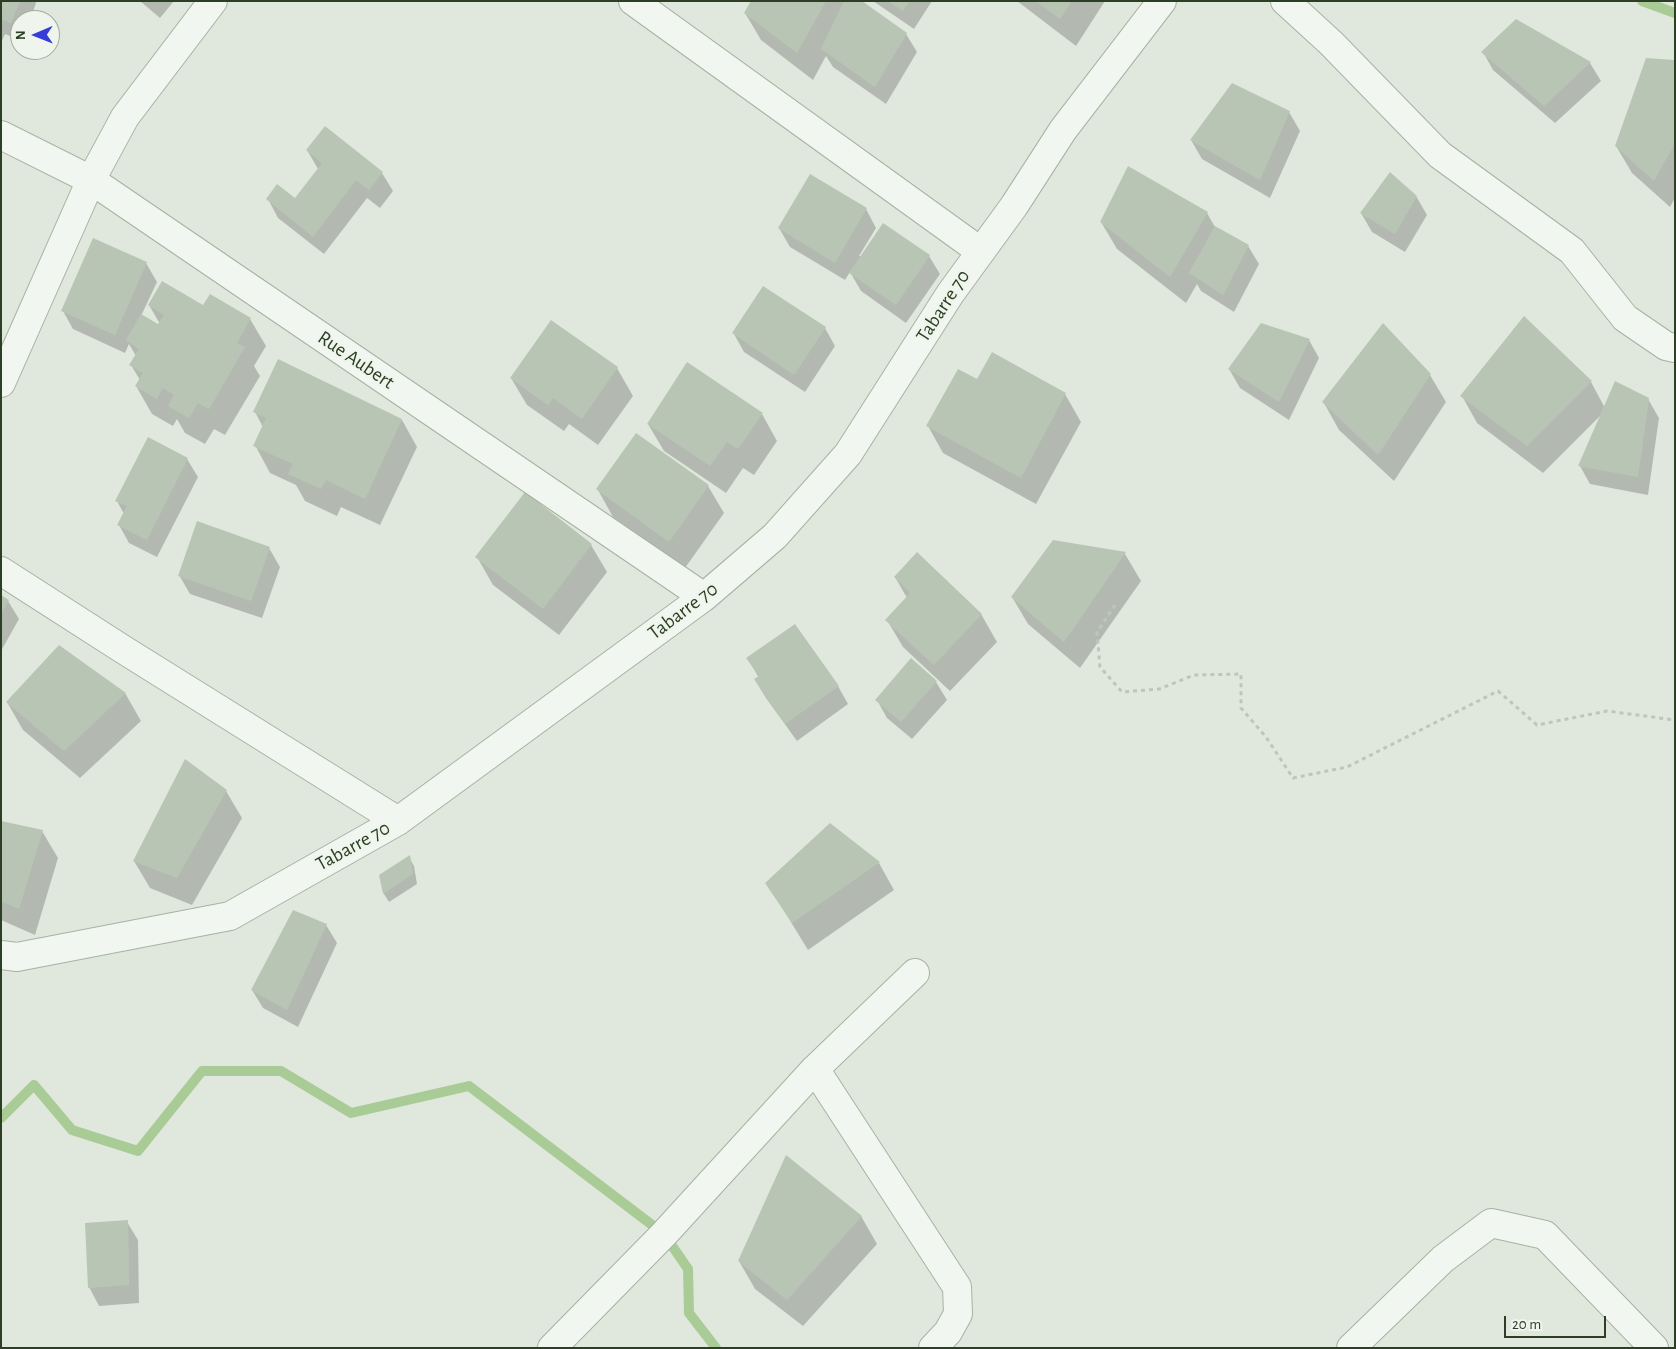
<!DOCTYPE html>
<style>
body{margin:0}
#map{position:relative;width:1676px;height:1349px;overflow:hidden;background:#e0e8dd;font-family:"Alegreya Sans",sans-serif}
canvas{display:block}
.frame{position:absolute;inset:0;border:2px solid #2c3f25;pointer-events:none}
.north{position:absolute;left:10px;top:10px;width:50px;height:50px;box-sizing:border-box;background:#eff5ec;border:1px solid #a1ac9c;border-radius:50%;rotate:269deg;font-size:14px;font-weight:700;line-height:20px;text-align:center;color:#2c3f25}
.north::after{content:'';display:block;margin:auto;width:18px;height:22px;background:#373ed8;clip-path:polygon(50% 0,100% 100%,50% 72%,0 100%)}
.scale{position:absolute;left:1504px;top:1316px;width:102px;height:22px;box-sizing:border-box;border:2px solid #2c3f25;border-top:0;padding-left:6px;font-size:15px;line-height:18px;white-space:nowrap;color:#2c3f25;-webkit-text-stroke:4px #eff5ec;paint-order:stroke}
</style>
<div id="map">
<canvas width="1676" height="1349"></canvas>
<div class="frame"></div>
<div class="north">N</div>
<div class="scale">20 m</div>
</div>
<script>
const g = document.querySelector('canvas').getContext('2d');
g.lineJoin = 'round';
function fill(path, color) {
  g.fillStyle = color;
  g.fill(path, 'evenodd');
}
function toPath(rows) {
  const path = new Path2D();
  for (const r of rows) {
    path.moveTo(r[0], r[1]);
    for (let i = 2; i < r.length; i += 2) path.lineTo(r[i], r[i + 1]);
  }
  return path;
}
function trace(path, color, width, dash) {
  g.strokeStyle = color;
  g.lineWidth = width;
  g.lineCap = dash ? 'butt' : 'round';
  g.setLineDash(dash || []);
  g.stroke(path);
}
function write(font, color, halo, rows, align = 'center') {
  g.font = font + ' "Alegreya Sans",sans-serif';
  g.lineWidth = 4.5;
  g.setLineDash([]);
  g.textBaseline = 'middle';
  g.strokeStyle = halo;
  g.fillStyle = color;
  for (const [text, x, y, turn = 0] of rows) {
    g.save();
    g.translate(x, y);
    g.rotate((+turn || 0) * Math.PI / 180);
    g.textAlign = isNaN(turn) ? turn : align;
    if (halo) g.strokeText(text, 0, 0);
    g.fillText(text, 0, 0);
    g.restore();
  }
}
fill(toPath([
 [1,1,35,1,36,3,30,20,20,20,20,40,5,34,1,43],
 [140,1,174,1,160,18],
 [752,1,860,1,906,34,917,52,886,104,833,67,826,56,813,80,761,40,745,13],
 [873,1,932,1,914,29],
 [1017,1,1105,1,1076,46],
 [1516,21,1590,63,1601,81,1555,123,1493,70,1483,52],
 [1675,61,1675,198,1670,207,1632,173,1616,146],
 [1289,112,1300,131,1270,198,1202,159,1191,140],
 [307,150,382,173,393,191,380,208,367,198,324,254,278,218,268,199,295,200,318,169],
 [1416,196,1427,215,1405,252,1372,232,1361,213],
 [866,209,876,228,859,256,929,256,940,274,906,323,861,291,850,272,845,280,790,247,779,228],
 [1207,213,1215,227,1248,246,1259,264,1234,312,1201,291,1197,284,1186,303,1117,249,1101,222],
 [146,263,157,282,141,316,158,326,160,324,149,305,203,307,250,319,266,346,254,366,260,376,225,435,214,429,205,444,185,433,177,419,173,426,152,414,136,386,140,380,131,365,136,356,129,344,125,353,73,329,63,311],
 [825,328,835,346,805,392,744,352,734,334],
 [1309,340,1319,358,1289,420,1240,388,1229,369],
 [279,361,402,420,417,447,380,525,341,507,337,516,305,501,296,485,270,473,255,445,263,427,255,412],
 [617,368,633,396,598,445,569,424,564,431,527,405,511,378],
 [1430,375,1446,402,1394,481,1339,430,1324,403],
 [978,380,1065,394,1081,422,1036,504,943,453,928,426],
 [1591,382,1605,408,1648,399,1659,418,1648,495,1590,484,1580,466,1603,413,1543,473,1477,423,1462,396],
 [762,414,777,441,754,475,743,468,726,493,664,451,648,424],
 [187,459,198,477,157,557,129,543,119,525,124,514,117,501],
 [708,486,724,513,685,568,613,517,598,490],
 [1053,541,1125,554,1141,581,1080,668,1028,624,1012,597],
 [591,545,607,572,559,635,493,585,477,557],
 [269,548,280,567,262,618,190,594,179,575],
 [895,577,981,614,997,642,950,691,903,647,887,620,907,598],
 [1,596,8,601,19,619,1,651],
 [748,659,838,686,848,704,797,741,766,698,755,680,759,678],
 [936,682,947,700,912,739,887,718,877,700],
 [125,693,141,721,80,778,23,730,7,702],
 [226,791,242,818,192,905,150,888,134,861],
 [1,822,42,831,58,858,35,935,1,920],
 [409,857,414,866,417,884,389,902,384,894,380,876],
 [879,863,894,890,808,950,767,883],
 [326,925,337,943,298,1027,263,1008,252,990],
 [861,1216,877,1244,803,1326,755,1289,739,1261],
 [127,1222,138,1240,139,1303,99,1306,89,1287]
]), '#0003');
trace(toPath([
 [1642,1,1675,13],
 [1,1118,34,1085,72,1130,138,1151,202,1071,281,1071,351,1113,469,1086,664,1234,688,1269,689,1313,716,1348]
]), '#a9cb95', 10);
fill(toPath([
 [1,1,20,1,11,23,1,19],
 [751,1,826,1,797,53,744,13],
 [844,1,862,1,907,33,875,87,821,49],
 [888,1,910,1,903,11],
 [1036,1,1072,1,1060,19],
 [1516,19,1591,62,1544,106,1481,52],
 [1646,58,1675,60,1675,143,1654,181,1615,146],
 [1232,83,1290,111,1260,180,1190,140],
 [325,126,383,172,369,190,356,180,313,237,266,199,277,184,295,198,322,163,306,150],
 [1128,166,1208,212,1170,277,1100,222],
 [1390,172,1417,196,1395,234,1360,213],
 [810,174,867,208,835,263,778,228],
 [883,223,930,255,896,305,849,273],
 [1215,226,1249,245,1223,295,1189,273],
 [93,238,147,262,115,335,61,311],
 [162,281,203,305,210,294,251,318,237,343,245,347,209,409,198,403,189,418,168,406,174,395,163,388,157,399,135,386,143,373,129,365,139,349,126,340,141,314,158,324,164,315,148,305],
 [763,286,826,327,794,375,732,333],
 [1524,316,1592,381,1527,446,1460,396],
 [551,320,618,367,582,419,553,398,548,405,510,378],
 [1261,323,1310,339,1279,402,1228,369],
 [1383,323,1431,374,1378,455,1322,402],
 [992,352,1066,393,1021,478,926,426,958,369,977,379],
 [278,359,402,419,365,499,326,480,321,489,288,474,293,464,253,446,266,418,253,412],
 [687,362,763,413,738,449,727,442,710,466,647,424],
 [1615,381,1649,398,1638,477,1578,466],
 [636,433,709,485,669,542,596,489],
 [148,437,188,458,147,540,117,525,127,506,115,501],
 [525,492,592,544,543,609,475,557],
 [197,521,270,547,251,601,178,576],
 [1053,540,1126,552,1064,642,1011,597],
 [917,552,982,614,934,665,885,620,910,593,894,577],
 [1,595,9,600,1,614],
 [795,624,839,686,785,724,754,679,759,676,746,658],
 [59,645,126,693,64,751,6,702],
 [911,658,937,681,901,722,875,700],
 [185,759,227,790,177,878,133,861],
 [1,821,43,830,19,909,1,901],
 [830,823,880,862,792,923,765,883],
 [410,855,413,874,383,894,379,875],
 [293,910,327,924,287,1010,251,990],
 [786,1155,862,1216,787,1300,738,1261],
 [128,1220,129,1285,88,1288,85,1223]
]), '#b8c5b4');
const street = toPath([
 [633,1,980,251],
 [1285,1,1331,43,1440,155,1572,251,1625,318,1666,346,1675,348],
 [1,135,91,180,704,597],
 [1,383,91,180,125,117,213,1],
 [1,571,124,650,398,821],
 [1,955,17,957,230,916,398,821,704,597,775,536,848,454,950,294,1014,206,1063,130,1162,1],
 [815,1069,957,1287,958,1314,948,1332,933,1348],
 [552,1348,664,1234,815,1069,915,973],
 [1351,1348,1443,1259,1491,1223,1545,1235,1654,1348]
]);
trace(street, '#a6b2a2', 30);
trace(toPath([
 [1115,605,1097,632,1100,667,1122,692,1159,689,1194,675,1241,674,1241,708,1266,737,1293,778,1347,767,1498,691,1537,725,1607,711,1675,720]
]), '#bec6bb', 3, [4, 4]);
trace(street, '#f1f6f0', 28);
write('20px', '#2c3f25', '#eff5ec', [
 ["Tabarre 70",943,306,-57],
 ["Rue Aubert",356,360,34],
 ["Tabarre 70",683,611,-37],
 ["Tabarre 70",353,846,-29]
]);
</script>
